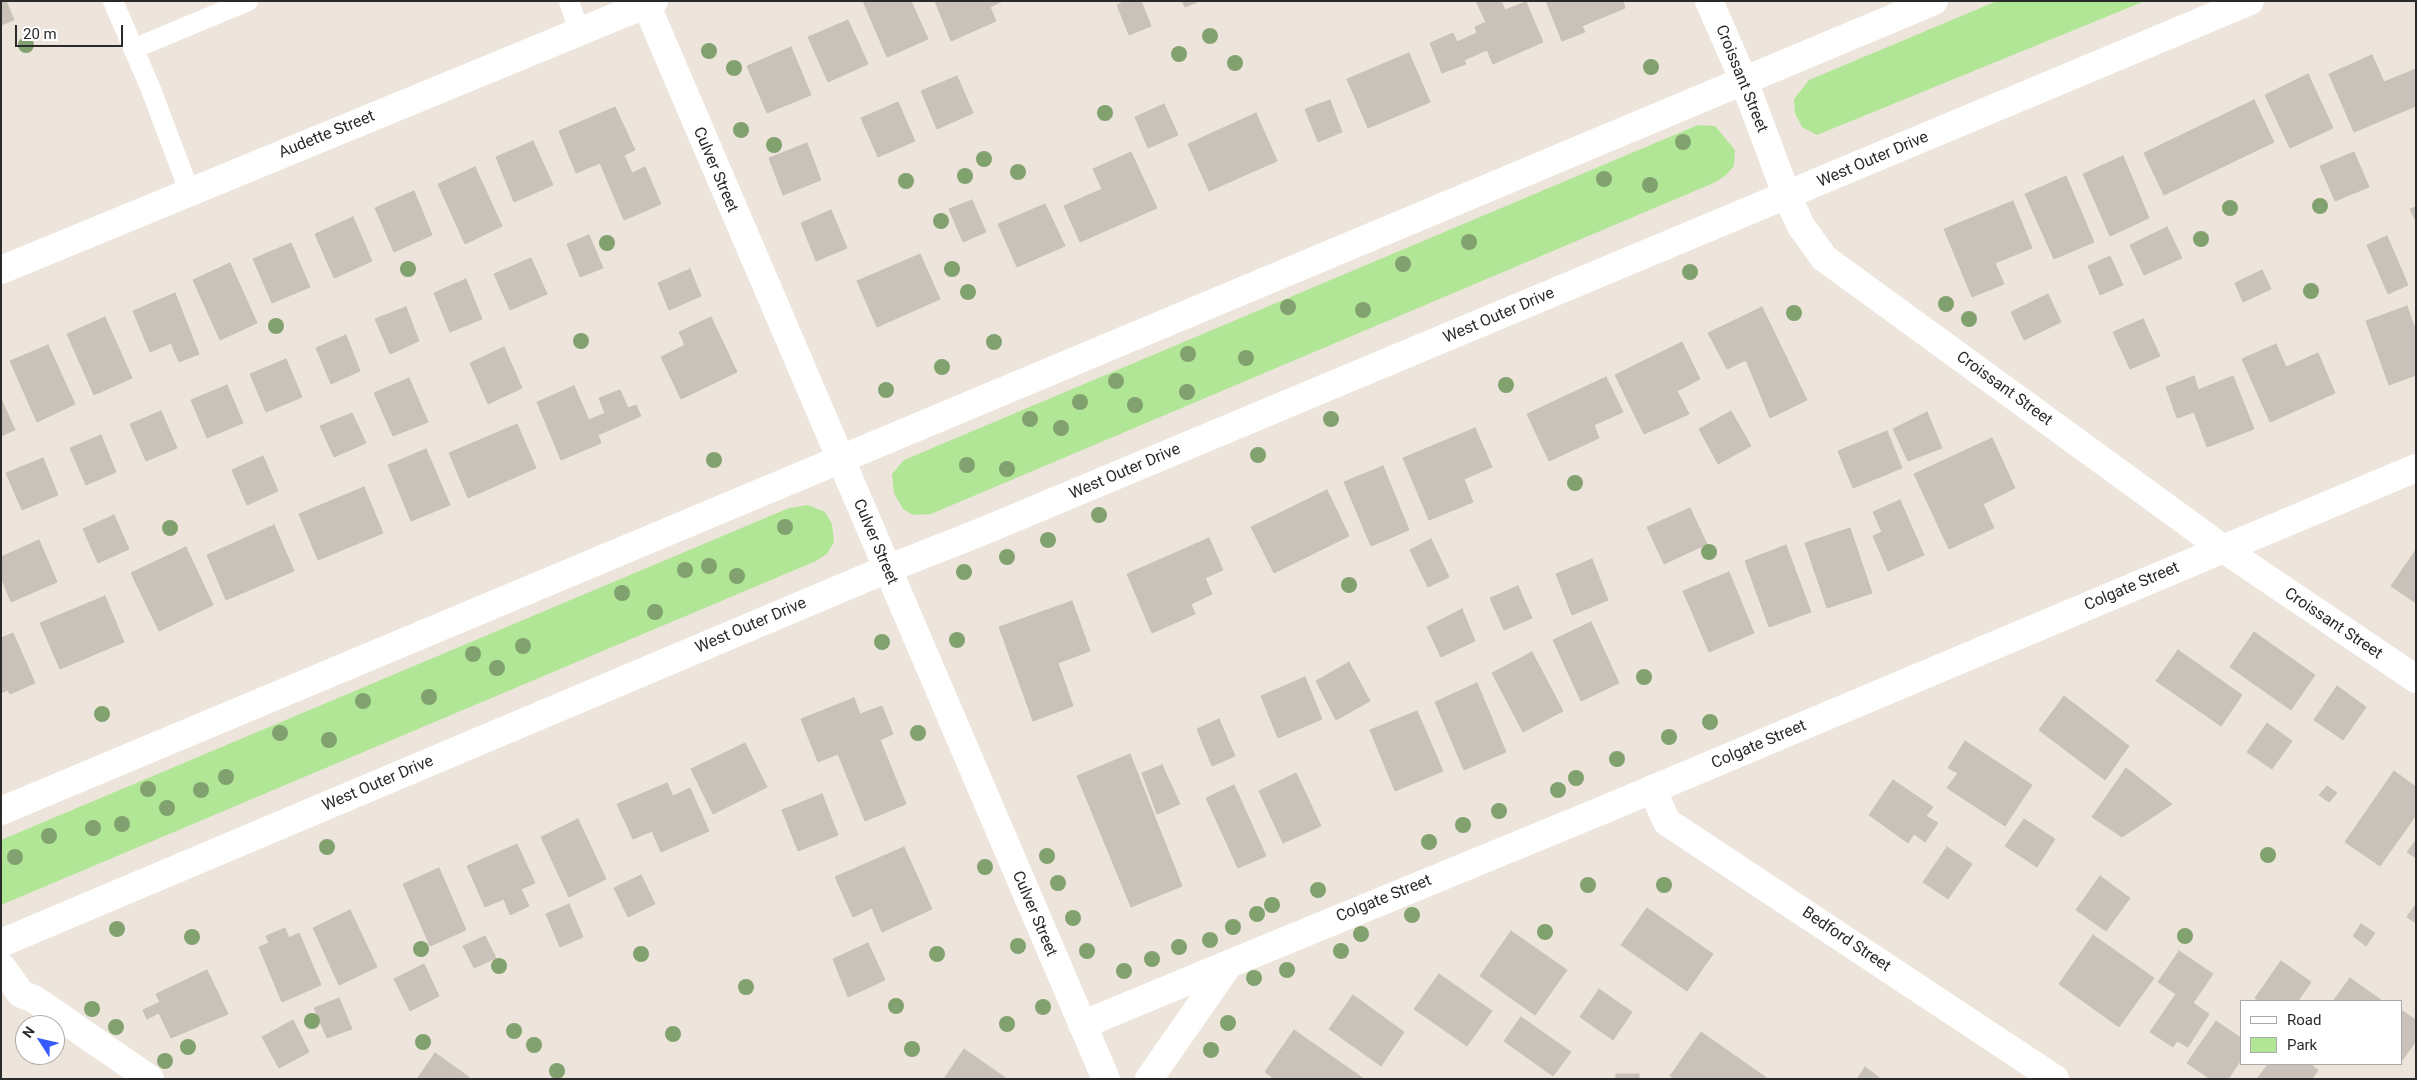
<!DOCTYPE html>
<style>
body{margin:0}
#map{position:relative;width:2417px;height:1080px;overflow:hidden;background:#ede5db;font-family:Roboto,sans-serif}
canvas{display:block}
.frame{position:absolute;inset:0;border:2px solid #2a2a2a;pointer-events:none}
.legend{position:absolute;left:2240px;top:1000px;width:162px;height:65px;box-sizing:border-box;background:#fff;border:1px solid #aaa;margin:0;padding:6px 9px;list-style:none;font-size:15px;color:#2a2a2a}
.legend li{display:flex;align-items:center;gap:10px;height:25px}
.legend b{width:25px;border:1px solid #aaa}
.north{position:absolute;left:15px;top:1015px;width:50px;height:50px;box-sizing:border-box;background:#fff;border:1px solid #aaa;border-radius:50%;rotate:305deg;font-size:14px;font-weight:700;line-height:20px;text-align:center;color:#2a2a2a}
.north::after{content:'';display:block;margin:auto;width:18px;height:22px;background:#355bff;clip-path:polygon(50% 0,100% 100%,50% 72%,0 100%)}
.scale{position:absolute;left:15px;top:25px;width:108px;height:22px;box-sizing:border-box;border:2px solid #2a2a2a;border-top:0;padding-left:6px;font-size:15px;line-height:18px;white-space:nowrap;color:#2a2a2a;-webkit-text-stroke:4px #fff;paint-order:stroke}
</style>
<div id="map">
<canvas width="2417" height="1080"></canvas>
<div class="frame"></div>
<ul class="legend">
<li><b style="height:6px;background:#fff"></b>Road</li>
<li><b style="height:14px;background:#b0e695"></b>Park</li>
</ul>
<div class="north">N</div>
<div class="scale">20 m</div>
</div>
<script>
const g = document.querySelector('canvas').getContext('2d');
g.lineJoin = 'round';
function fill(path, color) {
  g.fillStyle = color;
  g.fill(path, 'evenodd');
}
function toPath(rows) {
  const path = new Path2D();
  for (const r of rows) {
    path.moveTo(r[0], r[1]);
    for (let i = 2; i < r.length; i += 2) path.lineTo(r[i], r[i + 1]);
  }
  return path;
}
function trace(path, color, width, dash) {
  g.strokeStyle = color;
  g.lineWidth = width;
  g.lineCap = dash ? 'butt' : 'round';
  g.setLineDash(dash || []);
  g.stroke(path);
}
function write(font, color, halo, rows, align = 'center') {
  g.font = font + ' Roboto,sans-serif';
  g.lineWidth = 5;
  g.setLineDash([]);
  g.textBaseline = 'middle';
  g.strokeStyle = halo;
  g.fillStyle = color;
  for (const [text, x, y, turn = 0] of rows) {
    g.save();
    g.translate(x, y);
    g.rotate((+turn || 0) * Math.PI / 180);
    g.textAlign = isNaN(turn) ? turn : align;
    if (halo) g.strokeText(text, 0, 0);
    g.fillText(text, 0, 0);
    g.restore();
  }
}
fill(toPath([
 [1997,1,2145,1,1817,135,1802,127,1795,113,1794,99,1809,80],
 [1698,125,1715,126,1735,150,1734,166,1726,175,1716,182,931,514,913,515,903,509,894,493,892,474,904,460],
 [808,505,825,512,832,524,834,542,827,554,816,561,1,905,1,840,789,508]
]), '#b0e695');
const building = toPath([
 [1,1,6,1,14,20,1,25,1,1],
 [863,1,911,1,928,39,887,57,863,1],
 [935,1,1003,1,990,7,996,21,951,41,935,1],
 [1125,1,1141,1,1151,26,1129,35,1117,5,1125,1],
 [1182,1,1200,1,1185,7,1182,1],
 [1476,1,1501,1,1505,10,1526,2,1543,42,1493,64,1487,50,1464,60,1466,64,1442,73,1430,43,1453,33,1457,42,1477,33,1475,27,1486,22,1476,1],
 [1546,1,1623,1,1625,8,1582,26,1585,32,1562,41,1546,1],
 [848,20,868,64,828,82,808,37,848,20],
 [791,47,811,95,767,113,747,66,791,47],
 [1409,53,1430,102,1368,128,1347,79,1409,53],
 [2372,55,2384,82,2416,69,2416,106,2354,132,2329,74,2372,55],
 [2308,74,2333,128,2290,148,2265,95,2308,74],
 [957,76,973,113,937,129,921,91,957,76],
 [1330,100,1342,132,1318,142,1305,109,1330,100],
 [2254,100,2274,142,2164,195,2144,153,2254,100],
 [898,102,915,141,878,157,861,118,898,102],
 [1164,104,1178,135,1148,148,1135,117,1164,104],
 [615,107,635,150,624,155,632,173,645,167,661,204,624,220,600,163,576,173,559,131,615,107],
 [1256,113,1277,161,1209,191,1188,144,1256,113],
 [533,141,553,185,514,202,496,157,533,141],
 [807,143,821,180,783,195,769,158,807,143],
 [1131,152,1157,208,1080,242,1064,206,1102,189,1093,169,1131,152],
 [2354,152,2369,187,2335,201,2320,166,2354,152],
 [2123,156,2149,218,2110,236,2083,174,2123,156],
 [475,167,502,226,465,244,438,184,475,167],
 [2066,176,2094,242,2054,259,2025,194,2066,176],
 [414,191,432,235,394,252,375,208,414,191],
 [972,200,986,232,963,242,949,209,972,200],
 [2013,201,2032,248,1995,263,2004,284,1972,297,1944,229,2013,201],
 [1045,204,1065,246,1017,267,998,224,1045,204],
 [2416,207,2416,221,2410,209,2416,207],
 [831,210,847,248,816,261,801,223,831,210],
 [353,217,372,261,334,278,315,234,353,217],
 [2167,227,2182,258,2144,275,2130,245,2167,227],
 [589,235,603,268,580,277,567,244,589,235],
 [2387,236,2408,285,2388,294,2367,245,2387,236],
 [291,243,310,287,272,303,253,259,291,243],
 [920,254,940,299,877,327,857,281,920,254],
 [2110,256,2123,285,2100,295,2088,266,2110,256],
 [531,258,547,294,510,310,494,274,531,258],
 [230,263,257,323,220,340,193,280,230,263],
 [690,269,701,296,669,310,658,283,690,269],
 [2262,270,2271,289,2243,302,2235,283,2262,270],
 [466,279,482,319,450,332,434,293,466,279],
 [175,293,199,354,179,362,171,343,150,352,133,311,175,293],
 [2048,294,2061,322,2024,340,2011,312,2048,294],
 [2407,306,2416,332,2416,375,2389,385,2366,321,2407,306],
 [406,307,419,341,390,354,375,319,406,307],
 [1762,307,1807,400,1770,418,1746,360,1727,369,1708,333,1762,307],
 [105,317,132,378,94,395,67,334,105,317],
 [711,317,737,372,681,399,661,357,685,345,679,332,711,317],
 [2143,319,2160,356,2130,369,2113,332,2143,319],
 [346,335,360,371,331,384,316,348,346,335],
 [1682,342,1700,379,1677,391,1689,414,1644,434,1615,375,1682,342],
 [2276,344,2286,367,2318,353,2335,393,2270,422,2242,359,2276,344],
 [48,345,75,404,37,422,10,361,48,345],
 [504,347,522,388,488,404,470,363,504,347],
 [286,359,302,397,266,412,250,374,286,359],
 [2194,376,2198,390,2233,376,2254,429,2207,447,2194,412,2177,418,2166,387,2194,376],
 [1606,377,1623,412,1594,425,1599,438,1549,461,1527,414,1606,377],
 [409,378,428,422,393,436,374,393,409,378],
 [227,385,243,423,207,438,191,400,227,385],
 [574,386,589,420,605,413,599,398,620,390,628,408,636,405,641,416,598,435,601,443,561,460,537,402,574,386],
 [1,399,15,430,1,436,1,399],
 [161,411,177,448,146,461,130,424,161,411],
 [1731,411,1751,446,1718,464,1699,429,1731,411],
 [1927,412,1942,448,1908,461,1893,429,1927,412],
 [352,413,366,443,334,457,320,426,352,413],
 [517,424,536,468,468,498,449,453,517,424],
 [1475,428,1492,467,1464,479,1473,502,1429,520,1403,458,1475,428],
 [1887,431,1902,468,1853,488,1838,451,1887,431],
 [101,435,116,472,86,485,70,448,101,435],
 [1992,438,2015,488,1983,504,1994,528,1949,549,1914,474,1992,438],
 [426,449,450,505,411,521,388,465,426,449],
 [263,456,278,491,247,505,232,470,263,456],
 [43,458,58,495,22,510,6,473,43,458],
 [1383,466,1409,530,1371,546,1344,482,1383,466],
 [364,487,383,533,318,560,299,514,364,487],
 [1327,490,1349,536,1274,573,1251,527,1327,490],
 [1900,500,1924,555,1888,571,1873,536,1882,532,1873,512,1900,500],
 [1690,508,1707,544,1664,564,1647,527,1690,508],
 [114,515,129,549,98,563,83,529,114,515],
 [274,525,294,571,226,600,207,555,274,525],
 [1850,528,1872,593,1827,608,1805,543,1850,528],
 [1209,538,1223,570,1205,578,1212,594,1191,604,1195,614,1152,633,1127,574,1209,538],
 [1431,539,1449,577,1428,587,1410,550,1431,539],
 [39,540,57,582,11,602,1,577,1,557,39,540],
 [1786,545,1811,612,1769,627,1745,561,1786,545],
 [186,547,213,605,159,631,131,573,186,547],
 [2415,551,2416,552,2416,603,2391,586,2415,551],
 [1592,559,1608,600,1572,615,1556,574,1592,559],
 [1729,572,1754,633,1709,652,1683,591,1729,572],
 [1518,586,1532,618,1504,630,1490,598,1518,586],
 [105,596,124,642,60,669,40,623,105,596],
 [1072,601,1090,651,1058,663,1073,706,1033,721,999,627,1072,601],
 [1462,609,1475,641,1441,657,1427,627,1462,609],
 [1591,622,1619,683,1581,701,1553,640,1591,622],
 [2254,632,2315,675,2291,710,2230,667,2254,632],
 [13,633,35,683,10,694,8,690,1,693,1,638,13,633],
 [2178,650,2242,695,2221,726,2156,681,2178,650],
 [1532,652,1563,711,1523,732,1492,673,1532,652],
 [1349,662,1370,701,1336,720,1316,681,1349,662],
 [1305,677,1322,719,1278,738,1261,696,1305,677],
 [1477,683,1506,752,1464,770,1435,702,1477,683],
 [2337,686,2366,707,2343,740,2314,720,2337,686],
 [2064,696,2129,746,2105,780,2039,730,2064,696],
 [854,698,860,714,882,706,893,734,880,740,906,804,865,821,838,754,818,762,801,719,854,698],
 [1417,711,1443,771,1395,791,1370,730,1417,711],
 [1219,719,1235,756,1212,766,1197,729,1219,719],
 [2267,723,2292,741,2272,769,2247,752,2267,723],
 [1965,741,2032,785,2005,826,1947,788,1958,773,1948,768,1965,741],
 [745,743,767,787,713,814,691,769,745,743],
 [1130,754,1182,886,1131,907,1077,776,1130,754],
 [1162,765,1180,804,1157,814,1142,773,1162,765],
 [2126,768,2172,804,2122,837,2092,817,2126,768],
 [2394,771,2416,787,2416,815,2380,866,2345,842,2394,771],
 [1296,773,1321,826,1283,843,1259,791,1296,773],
 [1893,780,1933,807,1926,816,1938,823,1925,842,1914,834,1908,843,1869,815,1893,780],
 [667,783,673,796,690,788,709,831,661,852,652,831,633,839,617,804,667,783],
 [1234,785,1266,856,1238,868,1206,798,1234,785],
 [2327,786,2337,793,2329,802,2319,795,2327,786],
 [822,794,838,835,798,851,782,810,822,794],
 [578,819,606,879,569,897,541,837,578,819],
 [2024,819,2055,839,2037,867,2005,846,2024,819],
 [2416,840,2416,858,2407,852,2416,840],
 [517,844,535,883,521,889,529,906,510,915,504,899,485,907,467,866,517,844],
 [904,847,932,909,882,932,872,908,853,917,835,877,904,847],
 [1947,847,1972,864,1948,899,1923,882,1947,847],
 [439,868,466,930,430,946,403,884,439,868],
 [641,875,655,904,628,917,614,888,641,875],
 [2100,876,2130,898,2106,931,2076,910,2100,876],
 [569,904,583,937,560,947,546,914,569,904],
 [2416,904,2416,923,2407,917,2416,904],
 [1647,908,1713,954,1687,991,1621,945,1647,908],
 [350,910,377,967,339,985,313,928,350,910],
 [2361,924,2375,933,2366,946,2353,936,2361,924],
 [285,928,289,938,299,933,321,985,282,1002,259,947,269,943,266,936,285,928],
 [1511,931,1567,970,1535,1015,1480,976,1511,931],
 [2093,935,2154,978,2119,1027,2059,984,2093,935],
 [485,936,496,958,474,968,463,946,485,936],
 [868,943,885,980,848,997,833,959,868,943],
 [2179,951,2213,974,2193,1003,2209,1014,2188,1047,2177,1041,2173,1047,2150,1032,2176,994,2158,982,2179,951],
 [2281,961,2311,982,2298,1001,2259,1001,2255,998,2281,961],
 [424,964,439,996,410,1011,394,979,424,964],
 [207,970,228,1014,171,1038,159,1013,147,1019,143,1010,160,1002,156,994,207,970],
 [1439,974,1492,1011,1467,1046,1414,1009,1439,974],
 [2350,978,2381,1000,2380,1001,2333,1001,2350,978],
 [1599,989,1632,1012,1613,1040,1580,1017,1599,989],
 [1353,995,1404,1032,1381,1066,1329,1029,1353,995],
 [339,998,352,1029,327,1038,314,1008,339,998],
 [2401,1010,2416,1020,2416,1041,2401,1062,2401,1010],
 [1521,1017,1571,1052,1553,1076,1504,1041,1521,1017],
 [293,1020,309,1052,279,1068,262,1037,293,1020],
 [2216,1021,2241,1038,2241,1060,2228,1079,2210,1079,2187,1063,2216,1021],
 [1294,1030,1364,1079,1274,1079,1265,1072,1294,1030],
 [1701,1032,1768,1079,1675,1079,1670,1076,1701,1032],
 [964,1049,1007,1079,944,1079,964,1049],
 [435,1053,469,1077,467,1079,417,1079,435,1053],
 [2268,1064,2310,1064,2318,1070,2312,1079,2257,1079,2268,1064],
 [1865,1067,1881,1079,1857,1079,1865,1067],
 [1616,1074,1639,1074,1639,1079,1616,1079,1616,1074]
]);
fill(building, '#c8c2ba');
trace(building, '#c8c1b4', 1);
trace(toPath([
 [113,1,150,87,190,193],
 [569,1,579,31],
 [133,49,248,1]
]), '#fff', 20);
trace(toPath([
 [1709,1,1744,81,1787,196,1801,226,1824,258,2225,550,2416,679],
 [646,4,1106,1079],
 [1,270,654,1],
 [1652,789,1667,822,2055,1079],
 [1,966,21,994,34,999,150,1079],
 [1082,1025,1229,964],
 [1149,1079,1229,964,1608,808,2416,468]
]), '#fff', 28);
trace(toPath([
 [1,811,1934,1],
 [1,943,887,569,981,532,2250,1]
]), '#fff', 28);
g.fillStyle = '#81a16f';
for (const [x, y] of [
 [1210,36],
 [26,45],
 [709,51],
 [1179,54],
 [1235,63],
 [1651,67],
 [734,68],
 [1105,113],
 [741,130],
 [1683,142],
 [774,145],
 [984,159],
 [1018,172],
 [965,176],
 [1604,179],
 [906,181],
 [1650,185],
 [2320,206],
 [2230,208],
 [941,221],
 [2201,239],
 [1469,242],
 [607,243],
 [1403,264],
 [408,269],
 [952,269],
 [1690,272],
 [2311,291],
 [968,292],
 [1946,304],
 [1288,307],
 [1363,310],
 [1794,313],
 [1969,319],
 [276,326],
 [581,341],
 [994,342],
 [1188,354],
 [1246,358],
 [942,367],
 [1116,381],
 [1506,385],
 [886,390],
 [1187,392],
 [1080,402],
 [1135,405],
 [1030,419],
 [1331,419],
 [1061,428],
 [1258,455],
 [714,460],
 [967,465],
 [1007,469],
 [1575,483],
 [1099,515],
 [785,527],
 [170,528],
 [1048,540],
 [1709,552],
 [1007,557],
 [709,566],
 [685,570],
 [964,572],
 [737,576],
 [1349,585],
 [622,593],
 [655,612],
 [957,640],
 [882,642],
 [523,646],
 [473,654],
 [497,668],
 [1644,677],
 [429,697],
 [363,701],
 [102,714],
 [1710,722],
 [280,733],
 [918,733],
 [1669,737],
 [329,740],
 [1617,759],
 [226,777],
 [1576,778],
 [148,789],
 [201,790],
 [1558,790],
 [167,808],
 [1499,811],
 [122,824],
 [1463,825],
 [93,828],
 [49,836],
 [1429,842],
 [327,847],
 [2268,855],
 [1047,856],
 [15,857],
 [985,867],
 [1058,883],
 [1588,885],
 [1664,885],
 [1318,890],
 [1272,905],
 [1257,914],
 [1412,915],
 [1073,918],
 [1233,927],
 [117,929],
 [1545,932],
 [1361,934],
 [2185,936],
 [192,937],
 [1210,940],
 [1018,946],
 [1179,947],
 [421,949],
 [1087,951],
 [1341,951],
 [641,954],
 [937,954],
 [1152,959],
 [499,966],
 [1287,970],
 [1124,971],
 [1254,978],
 [746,987],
 [896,1006],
 [1043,1007],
 [92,1009],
 [312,1021],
 [1228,1023],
 [1007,1024],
 [116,1027],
 [514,1031],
 [673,1034],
 [423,1042],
 [534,1045],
 [188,1047],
 [912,1049],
 [1211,1050],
 [165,1061],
 [557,1071]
]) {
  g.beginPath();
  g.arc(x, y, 8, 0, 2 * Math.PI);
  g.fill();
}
write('16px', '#2a2a2a', '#fff', [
 ["Croissant Street",1741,79,68],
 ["Audette Street",327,135,-22],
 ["West Outer Drive",1873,160,-23],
 ["Culver Street",715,170,67],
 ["West Outer Drive",1499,316,-23],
 ["Croissant Street",2004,389,36],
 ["West Outer Drive",1125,472,-23],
 ["Culver Street",875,542,67],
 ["Colgate Street",2132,587,-23],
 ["Croissant Street",2333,624,34],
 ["West Outer Drive",751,626,-23],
 ["Colgate Street",1759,745,-23],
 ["West Outer Drive",378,784,-23],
 ["Colgate Street",1384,899,-22],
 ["Culver Street",1034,914,67],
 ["Bedford Street",1846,940,34]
]);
</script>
